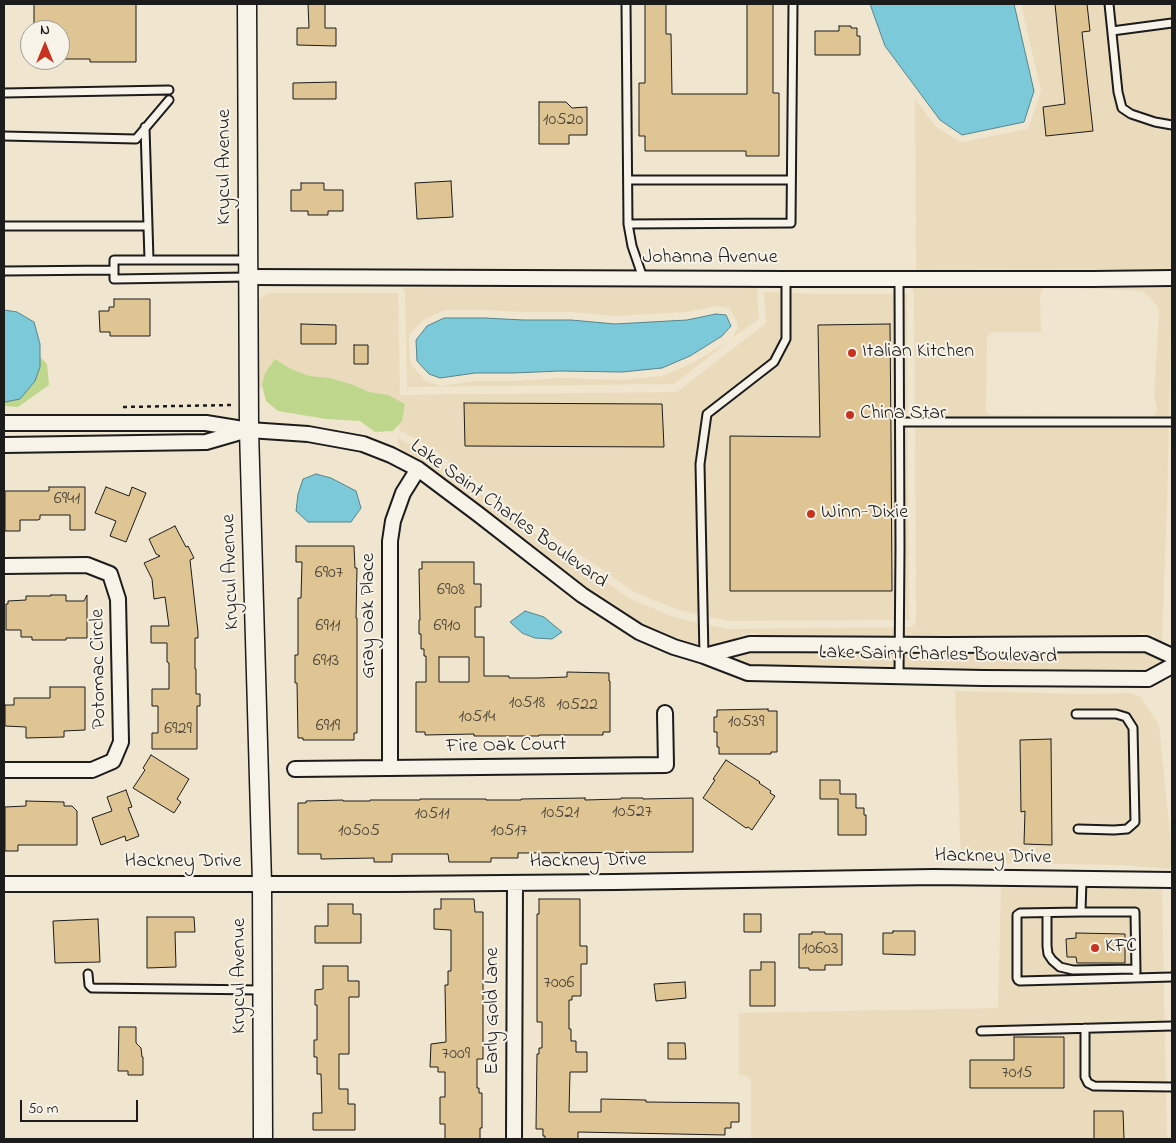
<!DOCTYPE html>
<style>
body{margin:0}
#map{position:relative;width:1176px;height:1143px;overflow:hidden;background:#f0e5cf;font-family:"Indie Flower",sans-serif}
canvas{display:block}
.frame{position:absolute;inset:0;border:5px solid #1c1c1c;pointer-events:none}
.north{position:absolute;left:20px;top:20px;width:50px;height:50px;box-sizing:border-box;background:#f7f3e8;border:1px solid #9f9d96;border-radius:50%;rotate:0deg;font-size:14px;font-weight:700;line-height:20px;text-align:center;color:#1c1c1c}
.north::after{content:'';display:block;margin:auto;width:18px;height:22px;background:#c8321e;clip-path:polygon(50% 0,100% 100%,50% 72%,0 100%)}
.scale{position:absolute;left:20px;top:1100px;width:118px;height:22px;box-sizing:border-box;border:2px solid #1c1c1c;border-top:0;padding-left:6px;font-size:15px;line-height:18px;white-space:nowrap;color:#1c1c1c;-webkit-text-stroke:4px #f7f3e8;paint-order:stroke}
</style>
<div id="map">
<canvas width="1176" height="1143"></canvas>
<div class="frame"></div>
<div class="north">N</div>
<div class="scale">50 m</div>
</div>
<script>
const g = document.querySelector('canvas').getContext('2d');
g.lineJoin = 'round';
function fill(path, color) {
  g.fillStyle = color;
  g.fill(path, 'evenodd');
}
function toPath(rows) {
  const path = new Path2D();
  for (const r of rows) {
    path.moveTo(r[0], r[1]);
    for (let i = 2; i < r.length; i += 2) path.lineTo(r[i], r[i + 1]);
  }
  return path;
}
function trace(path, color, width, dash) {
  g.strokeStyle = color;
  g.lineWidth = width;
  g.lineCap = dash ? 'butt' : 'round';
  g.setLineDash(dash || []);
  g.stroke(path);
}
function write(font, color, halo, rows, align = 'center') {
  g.font = font + ' "Indie Flower",sans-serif';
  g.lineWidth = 4;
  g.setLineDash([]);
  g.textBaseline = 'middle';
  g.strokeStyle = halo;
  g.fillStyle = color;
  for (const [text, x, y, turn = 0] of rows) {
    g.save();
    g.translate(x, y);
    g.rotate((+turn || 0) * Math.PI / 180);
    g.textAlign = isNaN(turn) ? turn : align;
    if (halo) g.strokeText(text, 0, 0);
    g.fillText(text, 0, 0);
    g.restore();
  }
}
fill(toPath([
 [1021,4,1171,4,1172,70,1172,269,916,270,915,99,936,127,959,141,963,142,1027,129,1030,124,1041,91],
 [456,287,758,288,757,293,759,319,734,337,734,334,737,330,738,325,732,312,729,308,717,306,687,312,615,316,571,312,523,312,485,310,444,310,422,321,410,334,409,340,410,361,412,366,426,381,441,386,475,381,513,381,560,378,622,380,662,376,692,363,728,342,674,384,407,387,405,293,403,288],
 [1172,287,1167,505,1162,642,1154,638,1153,635,1147,635,1141,632,1140,635,946,636,756,635,756,633,742,635,742,637,704,647,677,638,642,624,586,588,519,536,483,507,416,457,415,457,401,450,398,442,398,438,422,451,524,526,632,600,677,618,727,629,911,627,914,625,916,620,914,294,912,288,1043,288,1040,295,1041,332,994,332,990,333,987,337,986,407,987,412,990,415,1145,417,1154,416,1157,410,1154,395,1159,312,1158,307,1146,294,1142,291,1079,288],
 [764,292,822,294,907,294,909,620,727,621,680,610,636,593,528,519,426,444,399,430,399,413,253,387,253,303,269,293,398,293,400,395,677,392,766,323],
 [751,653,938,654,1144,653,1161,661,1161,662,1146,670,983,669,750,664,734,658],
 [955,691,1086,694,1130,693,1141,697,1159,725,1172,854,1170,869,1117,865,961,862],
 [1001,887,1162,889,1167,1139,751,1139,751,1081,748,1077,744,1075,739,1075,739,1013,998,1008]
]), '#ebdbbd');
fill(toPath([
 [40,357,47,364,49,385,18,407,4,406,4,402,20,399,35,381,40,367],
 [275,359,289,368,309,376,330,378,353,385,369,392,388,395,405,404,402,421,393,431,375,432,360,421,326,419,278,411,266,401,262,385,265,373]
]), '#bfd78d');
const water = toPath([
 [870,4,1014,4,1034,91,1024,122,962,135,940,120,885,46,870,4],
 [4,310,17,312,34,322,40,344,40,367,35,381,20,399,5,402,4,402,4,310],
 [716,314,726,315,731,326,722,336,690,356,662,368,622,372,560,371,513,373,475,373,440,378,429,374,417,361,416,340,427,326,444,318,485,318,523,320,571,320,615,324,687,320,716,314],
 [316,474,331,478,356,491,361,508,351,522,308,522,296,511,298,494,303,479,316,474],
 [525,611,544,617,562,632,552,639,535,638,522,633,510,622,525,611]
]);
fill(water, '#7ccad9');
trace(water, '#56848d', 1);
const building = toPath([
 [34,4,136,4,136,62,90,62,90,59,60,59,60,30,34,30,34,4],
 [308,4,325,4,325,28,336,28,336,46,297,45,297,28,309,28,308,4],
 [645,4,666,4,666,34,671,34,672,94,747,94,747,4,773,4,773,93,779,93,779,156,746,156,746,151,645,151,645,136,639,136,639,83,645,83,645,4],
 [1055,4,1087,4,1090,31,1082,32,1093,131,1046,136,1043,107,1065,104,1055,4],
 [839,26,851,26,851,28,857,28,857,36,860,36,860,55,815,55,815,31,839,31,839,26],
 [336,82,336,99,293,99,293,83,336,82],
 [539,102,566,102,572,108,587,107,587,135,569,135,569,144,539,144,539,102],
 [451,181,453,217,417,219,415,183,451,181],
 [301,183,324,183,324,190,343,190,343,211,328,211,328,215,308,215,308,211,291,211,291,190,301,190,301,183],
 [114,299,150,299,150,336,110,336,110,332,100,332,99,311,109,311,109,307,114,307,114,299],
 [301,324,336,325,336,344,301,344,301,324],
 [890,324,891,436,892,591,730,591,730,436,820,437,818,325,890,324],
 [354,345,368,345,368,364,354,364,354,345],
 [464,403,662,404,664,447,465,446,464,403],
 [49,487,85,487,85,530,70,530,70,515,40,515,40,519,38,520,20,520,20,531,5,531,5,491,49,491,49,487],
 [106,487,129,496,132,487,146,493,126,542,110,536,116,521,95,513,106,487],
 [175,526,186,547,188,546,194,558,190,560,198,632,198,638,195,638,195,669,196,669,196,694,200,694,200,706,197,706,197,749,152,749,152,733,158,733,158,706,152,706,152,689,169,689,169,663,167,662,167,643,151,643,151,626,169,626,165,597,154,599,152,579,144,563,160,556,156,554,149,539,175,526],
 [296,546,354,546,355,568,357,568,356,618,357,618,357,733,354,733,354,740,303,740,303,738,298,738,297,683,295,683,295,655,298,655,298,598,301,598,302,562,296,562,296,546],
 [422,562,474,562,474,584,481,584,481,607,475,607,475,637,484,637,484,676,509,676,509,678,538,678,567,677,567,672,609,673,609,681,610,681,610,732,603,732,603,735,539,735,539,736,474,736,474,734,425,735,425,732,416,732,416,682,426,682,426,656,424,656,424,649,421,649,421,634,419,634,419,620,420,620,419,569,422,569,422,562],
 [439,657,469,657,469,682,439,682,439,657],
 [51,595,66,595,66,601,84,601,87,595,87,638,66,638,66,640,32,640,32,637,21,637,21,630,6,630,6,604,8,604,8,601,26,600,26,596,51,596,51,595],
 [50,687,85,687,85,730,64,731,64,737,26,738,26,727,5,726,5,705,14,705,14,698,50,698,50,687],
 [768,709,768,711,777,711,777,752,771,752,771,754,719,754,719,747,717,747,717,732,714,732,714,717,717,717,717,710,768,709],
 [1051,739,1052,845,1024,844,1025,811,1021,812,1020,740,1051,739],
 [151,755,189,779,177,799,181,802,174,813,133,788,145,770,143,768,151,755],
 [726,760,760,782,759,783,771,791,770,793,775,796,752,830,748,827,746,828,703,798,715,780,713,779,726,760],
 [820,780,840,780,840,794,856,794,856,808,864,808,864,815,866,815,866,835,838,835,838,799,820,799,820,780],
 [126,790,132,807,128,808,139,836,126,841,125,836,101,845,92,818,112,811,107,797,126,790],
 [585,798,585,800,621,799,621,798,643,798,643,799,693,798,693,852,518,853,518,858,491,858,491,862,449,862,448,854,392,854,392,862,374,862,374,858,321,859,321,854,298,854,298,803,306,803,306,801,343,800,343,801,370,801,370,800,420,800,420,799,486,799,486,800,521,800,521,799,585,798],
 [26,801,64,802,64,806,72,806,77,811,77,845,18,845,18,851,5,851,5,807,26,806,26,801],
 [441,899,474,899,475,912,483,912,483,1059,477,1059,477,1088,479,1088,479,1093,482,1093,482,1128,480,1128,480,1139,445,1139,445,1124,440,1124,440,1097,445,1097,445,1072,438,1072,438,1067,430,1067,431,1044,446,1042,445,985,448,985,448,971,451,971,451,930,434,929,434,909,441,909,441,899],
 [539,899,580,899,580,946,587,946,587,964,581,964,581,996,572,996,572,1000,569,1000,569,1029,571,1029,571,1041,576,1041,576,1052,587,1052,587,1072,570,1072,569,1112,601,1112,601,1099,646,1100,646,1102,739,1103,739,1122,731,1122,731,1128,725,1128,725,1135,578,1132,578,1139,545,1139,545,1136,543,1136,543,1129,536,1129,537,1054,539,1054,539,1048,542,1048,542,1022,537,1022,537,914,539,914,539,899],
 [328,904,353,904,353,914,361,914,361,943,315,943,315,926,328,926,328,904],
 [744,914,761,914,761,932,744,932,744,914],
 [147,917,194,917,195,932,175,932,176,967,147,968,147,917],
 [98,919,100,962,55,963,53,921,98,919],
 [893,931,915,931,915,955,883,954,883,933,893,933,893,931],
 [812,932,825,932,825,934,842,934,842,965,825,965,825,970,809,970,809,968,799,968,799,934,812,934,812,932],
 [1076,933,1125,934,1125,963,1077,963,1076,957,1067,957,1066,939,1076,938,1076,933],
 [761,962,775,962,775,1006,750,1006,750,970,761,970,761,962],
 [323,966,348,966,348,981,359,981,359,997,349,997,349,1054,339,1054,339,1089,348,1089,348,1104,355,1104,355,1130,313,1130,313,1113,322,1113,321,1074,317,1074,317,1057,314,1057,314,1040,317,1040,317,1005,315,1005,315,990,323,989,323,966],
 [685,982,686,998,656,1001,654,984,685,982],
 [119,1027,136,1027,136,1043,141,1048,142,1057,143,1057,143,1075,128,1075,128,1071,118,1071,119,1027],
 [1014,1037,1064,1037,1064,1088,970,1088,970,1060,1014,1060,1014,1037],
 [668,1043,685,1043,686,1059,668,1059,668,1043],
 [1094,1111,1123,1111,1124,1139,1094,1139,1094,1111]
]);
fill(building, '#dfc494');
trace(building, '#1c1c1c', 1);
const service = toPath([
 [626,4,628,224,632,246,643,278],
 [1109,4,1118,92,1122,108,1131,114,1155,122,1172,125],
 [1112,31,1172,23],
 [4,93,169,90],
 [145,127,149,260],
 [4,136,136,139,169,100],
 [628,180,791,180],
 [628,224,791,223,793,4],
 [4,226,148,226],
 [248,260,114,260,114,279,248,277],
 [4,271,114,270],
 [899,279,900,548,899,676],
 [900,422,1172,422],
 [704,656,700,464,707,414,774,362,786,339,786,279],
 [1076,714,1116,714,1126,717,1133,728,1135,822,1127,829,1114,830,1078,829],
 [1082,879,1081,912,1020,913,1017,915,1017,978,1018,980,1020,981,1172,977],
 [1081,912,1135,912,1136,972],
 [1047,913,1047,946,1048,954,1052,960,1060,967,1073,970,1136,969],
 [88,974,89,985,92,988,262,990],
 [1085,1028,1085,1077,1088,1083,1094,1086,1172,1087],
 [981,1031,1172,1026]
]);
const minor = toPath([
 [248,277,786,279,1093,279,1172,278],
 [4,423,206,423,249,430,308,434,363,444,391,455,418,469,478,514,582,595,639,632,674,647,704,656,748,673,983,678,1148,679,1172,666],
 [4,445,206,442,244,431],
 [4,566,87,565,110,574,118,599,121,742,113,761,92,770,4,770],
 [704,656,750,644,946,645,1146,644,1172,656],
 [390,768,390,541,393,521,403,493,418,469],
 [295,769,666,765,665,713],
 [4,884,394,884,615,882,934,877,1172,880],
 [514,1139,515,883]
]);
const tertiary = toPath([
 [247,4,249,430,262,883,263,1139]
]);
trace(service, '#1c1c1c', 11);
trace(minor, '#1c1c1c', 18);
trace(tertiary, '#1c1c1c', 21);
trace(toPath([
 [123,407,232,405]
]), '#1c1c1c', 2.5, [4, 4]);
trace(service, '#f7f3e8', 7);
trace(minor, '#f7f3e8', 14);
trace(tertiary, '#f7f3e8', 18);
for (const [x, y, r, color] of [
 [852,353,5,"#c8321e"],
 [850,415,5,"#c8321e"],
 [811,514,5,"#c8321e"],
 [1095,948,5,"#c8321e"]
]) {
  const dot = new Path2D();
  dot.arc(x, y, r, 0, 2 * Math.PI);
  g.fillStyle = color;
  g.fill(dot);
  trace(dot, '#f7f3e8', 2);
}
write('18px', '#4d463a', null, [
 ["10520",563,121],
 ["6941",67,500],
 ["6907",329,574],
 ["6908",451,591],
 ["6911",328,627],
 ["6910",447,627],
 ["6913",326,662],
 ["10518",527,704],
 ["10522",577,706],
 ["10514",477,718],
 ["10539",746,723],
 ["6919",328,727],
 ["6929",178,730],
 ["10527",632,813],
 ["10521",560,814],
 ["10511",432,815],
 ["10505",359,832],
 ["10517",509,832],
 ["10603",820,950],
 ["7006",559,984],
 ["7009",456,1055],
 ["7015",1017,1074]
]);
write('20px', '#1c1c1c', '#f7f3e8', [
 ["Krycul Avenue",226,167,-90],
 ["Johanna Avenue",710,259],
 ["Lake Saint Charles Boulevard",508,515,36],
 ["Krycul Avenue",232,572,-92],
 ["Gray Oak Place",370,616,-90],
 ["Lake Saint Charles Boulevard",938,656,1],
 ["Potomac Circle",100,669,-91],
 ["Fire Oak Court",506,747,-1],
 ["Hackney Drive",993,858,1],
 ["Hackney Drive",588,862,-1],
 ["Hackney Drive",183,863],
 ["Krycul Avenue",241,976,-90],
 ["Early Gold Lane",494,1011,-90]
]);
write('20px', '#1c1c1c', '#f7f3e8', [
 ["Italian Kitchen",862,353],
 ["China Star",860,415],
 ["Winn-Dixie",821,514],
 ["KFC",1105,948]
], 'left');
</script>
